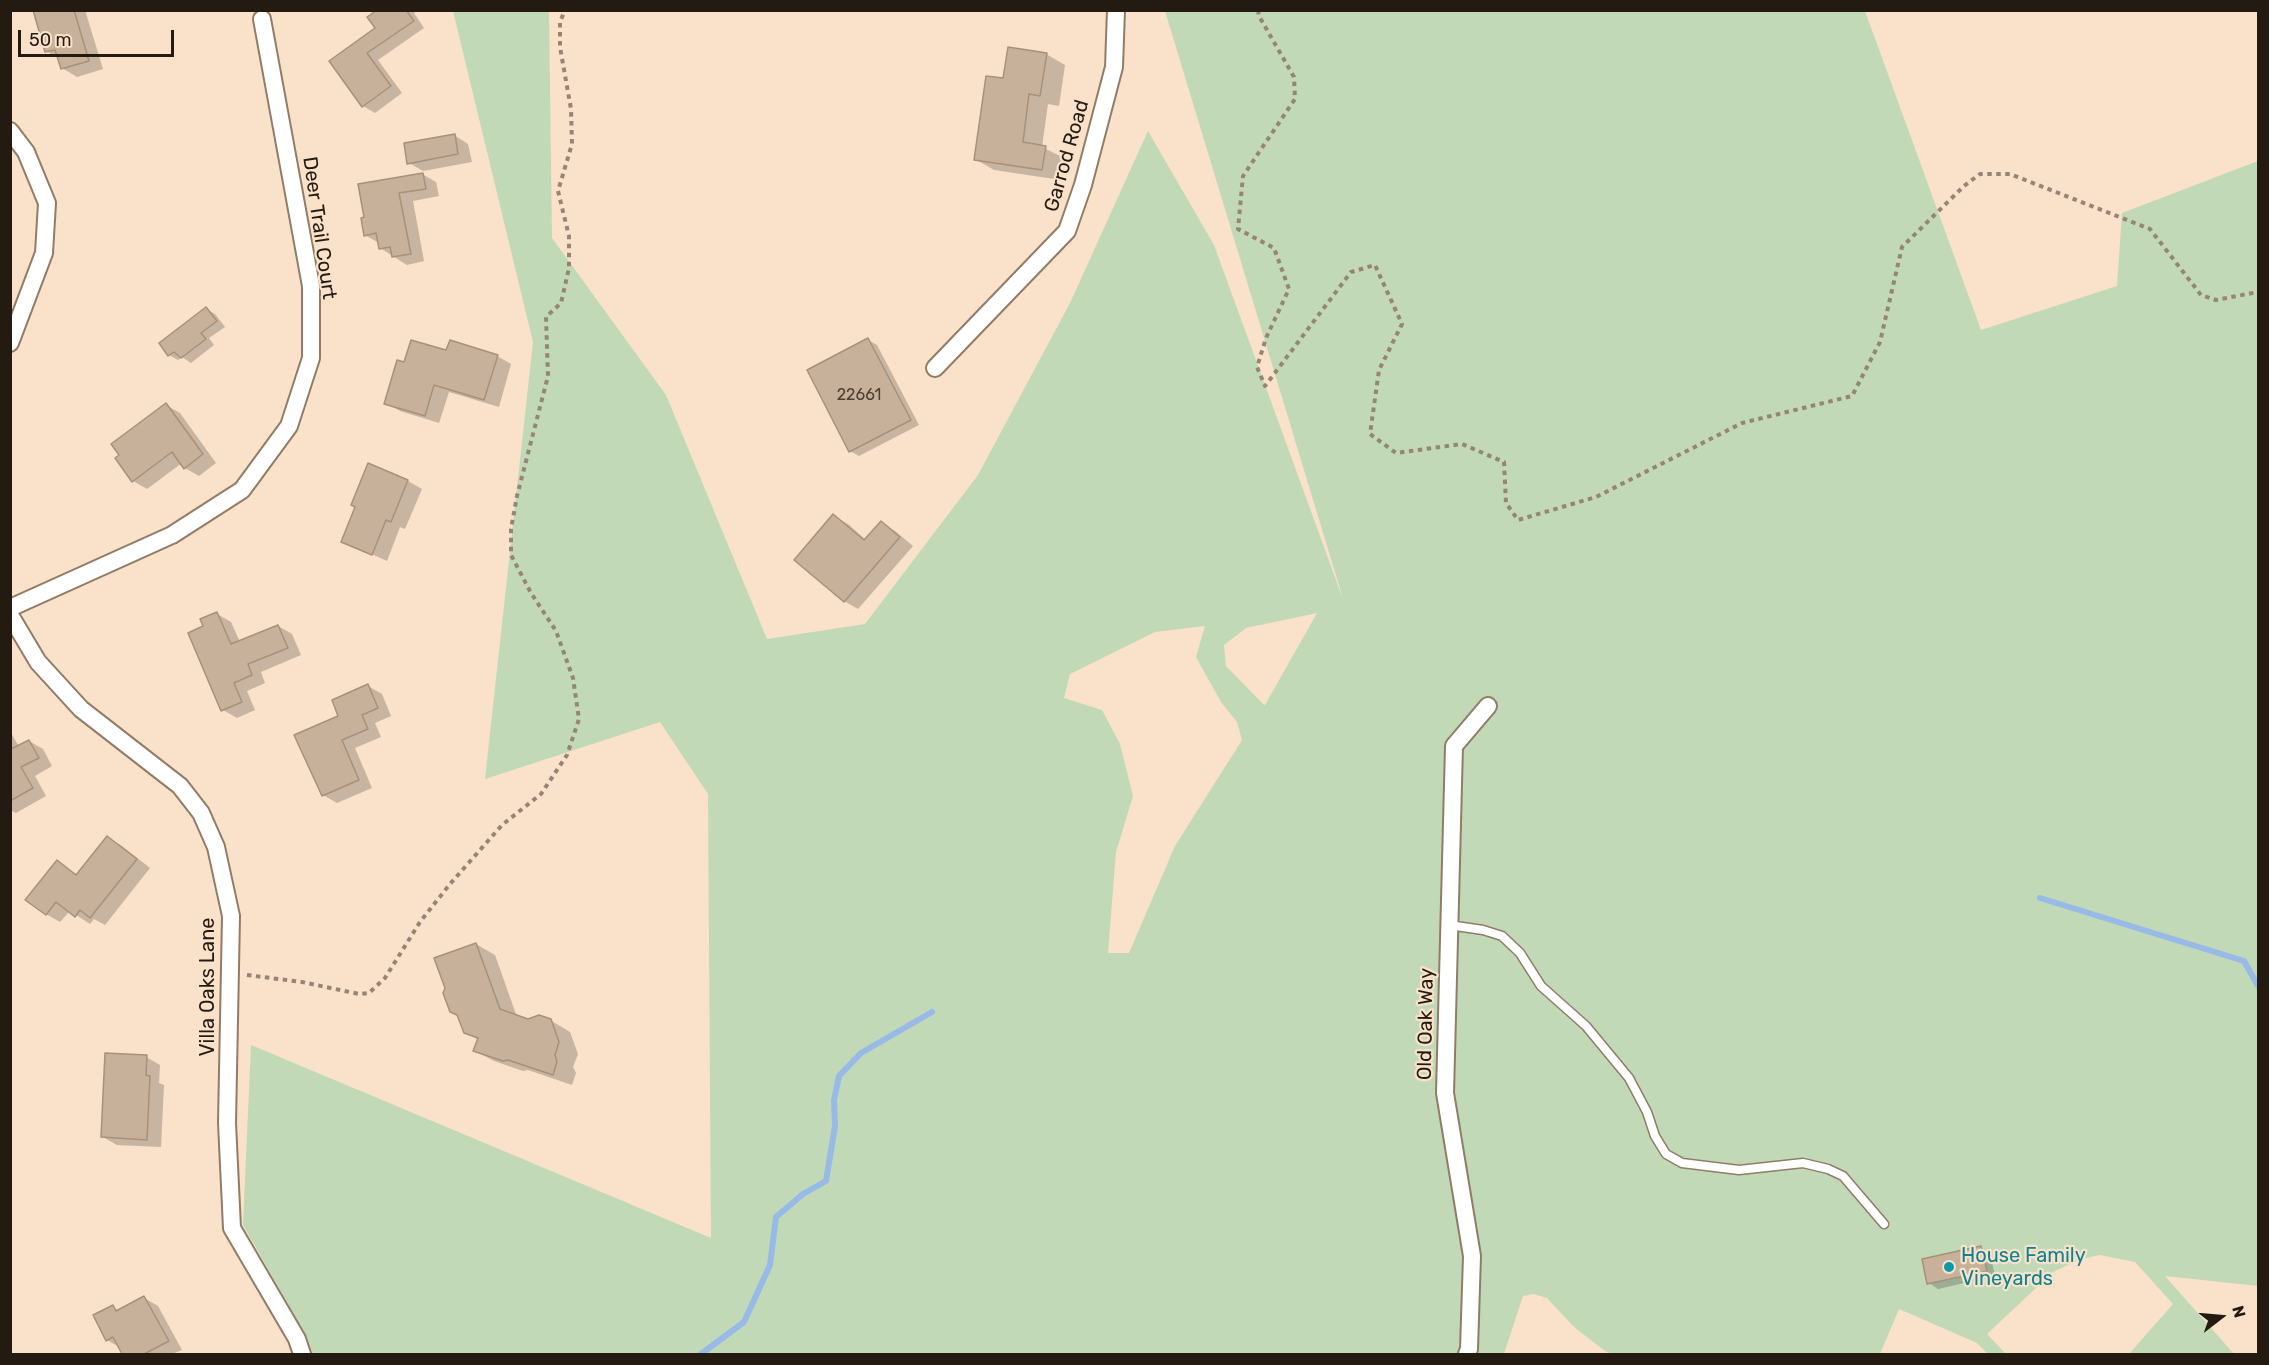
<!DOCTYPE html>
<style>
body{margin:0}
#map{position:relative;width:2269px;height:1365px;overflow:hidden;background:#f9e1ca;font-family:Rubik,sans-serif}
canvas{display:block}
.frame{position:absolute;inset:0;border:12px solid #231b12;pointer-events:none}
.north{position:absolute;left:2191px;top:1287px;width:60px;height:60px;-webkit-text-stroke:4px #f9e1ca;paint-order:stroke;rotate:74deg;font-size:16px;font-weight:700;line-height:24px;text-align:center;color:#231b12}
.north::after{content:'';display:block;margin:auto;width:21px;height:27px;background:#231b12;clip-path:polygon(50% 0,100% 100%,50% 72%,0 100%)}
.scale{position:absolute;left:18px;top:30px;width:156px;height:27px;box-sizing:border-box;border:3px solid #231b12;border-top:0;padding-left:8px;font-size:18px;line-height:21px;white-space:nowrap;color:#231b12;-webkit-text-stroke:4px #f9e1ca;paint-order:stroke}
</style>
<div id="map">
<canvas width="2269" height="1365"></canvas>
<div class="frame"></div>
<div class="north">N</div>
<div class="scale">50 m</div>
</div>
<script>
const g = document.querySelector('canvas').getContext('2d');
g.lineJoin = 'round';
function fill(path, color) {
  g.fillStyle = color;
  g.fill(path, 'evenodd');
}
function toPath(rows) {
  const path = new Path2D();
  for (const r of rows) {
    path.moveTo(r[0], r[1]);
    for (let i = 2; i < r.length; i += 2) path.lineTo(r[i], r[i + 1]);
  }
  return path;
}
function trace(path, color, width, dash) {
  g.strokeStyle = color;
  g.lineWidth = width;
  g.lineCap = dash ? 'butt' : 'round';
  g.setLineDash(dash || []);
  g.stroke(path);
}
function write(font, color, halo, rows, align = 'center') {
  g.font = font + ' Rubik,sans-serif';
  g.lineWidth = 4.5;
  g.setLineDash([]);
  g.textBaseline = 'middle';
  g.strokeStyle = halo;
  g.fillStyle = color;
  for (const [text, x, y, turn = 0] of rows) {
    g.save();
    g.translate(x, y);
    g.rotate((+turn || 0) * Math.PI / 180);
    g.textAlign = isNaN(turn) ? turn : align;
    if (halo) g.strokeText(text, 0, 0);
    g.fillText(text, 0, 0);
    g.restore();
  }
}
fill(toPath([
 [453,11,549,11,552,238,666,395,767,639,865,624,978,475,1070,303,1148,131,1214,245,1344,602,1165,11,1865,11,1981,330,2117,286,2122,213,2258,161,2258,1286,2165,1276,2234,1354,2129,1354,2173,1304,2135,1262,2100,1255,2078,1260,2053,1272,1987,1334,2006,1354,1988,1354,1977,1343,1899,1309,1880,1354,1612,1354,1605,1351,1574,1327,1547,1298,1534,1294,1523,1296,1504,1354,313,1354,308,1339,243,1225,251,1045,711,1238,708,794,660,722,485,779,533,342],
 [1317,613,1265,705,1264,705,1226,666,1224,645,1246,628],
 [1205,626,1196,657,1221,702,1237,722,1242,740,1175,846,1129,953,1108,953,1116,852,1133,796,1120,744,1102,710,1064,698,1070,674,1155,632]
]), '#c2d9b8');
fill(toPath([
 [44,10,85,10,103,69,77,77,62,68,60,59,46,51],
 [380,10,417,10,414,13,424,28,378,60,402,93,375,113,363,106,331,62,377,29],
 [1046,54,1065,65,1059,106,1048,104,1042,147,1064,158,1061,180,994,170,975,159,1004,80],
 [454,135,468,144,472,162,423,171,409,163],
 [422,174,436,182,439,196,413,201,424,261,407,265,380,248,379,243,365,235,363,219],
 [206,309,215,314,225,327,209,338,214,345,191,363,182,357,178,360,169,355],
 [868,340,877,345,919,425,859,456,850,451],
 [447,352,497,356,511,364,499,407,449,392,439,423,400,411,386,403],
 [166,405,180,413,216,463,199,476,185,468,182,463,147,489,133,481],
 [408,481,422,489,405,529,400,527,387,561,343,541,356,506],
 [834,516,848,524,866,540,881,523,895,531,913,546,858,609,844,601],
 [217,614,231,622,240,642,278,626,292,634,301,655,261,672,265,683,247,691,255,710,237,718,223,710,205,627],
 [368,686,382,694,391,716,375,723,381,737,355,748,372,788,337,803,323,795,340,716],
 [10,731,19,747,29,741,43,749,52,766,35,776,46,796,16,813,10,810],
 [108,838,122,846,150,868,105,925,94,919,90,924,70,911,60,922,46,914,57,862,78,875],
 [476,944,495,955,517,1017,528,1020,550,1020,570,1032,578,1054,573,1067,576,1073,572,1085,528,1070,523,1071,494,1061,475,1051,479,1040,465,1032],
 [146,1057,160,1065,159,1083,164,1085,161,1147,117,1145,103,1137],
 [1981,1248,1990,1253,1995,1276,1938,1289,1929,1283],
 [144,1298,158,1306,182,1350,172,1354,124,1354,121,1348,107,1340,113,1307,119,1311]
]), '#0003');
trace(toPath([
 [2040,898,2244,961,2258,986],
 [701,1354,744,1322,770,1265,776,1217,803,1194,826,1181,835,1126,834,1100,839,1076,861,1053,932,1012]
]), '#97bae6', 6);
const building = toPath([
 [33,10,74,10,89,61,61,69,55,50,45,52,33,10],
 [377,10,406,10,414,21,367,53,391,86,362,107,329,61,375,28,367,17,377,10],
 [1008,47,1047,53,1040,96,1029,94,1023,142,1046,146,1042,170,974,160,986,76,1003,78,1008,47],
 [455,134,458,154,407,164,404,143,455,134],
 [423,173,426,189,399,193,411,254,392,257,390,247,379,249,376,233,364,236,361,218,364,217,358,184,423,173],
 [206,307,217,321,201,333,206,339,181,358,174,352,168,356,159,343,206,307],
 [868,338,911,420,849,452,807,370,868,338],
 [411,340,446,350,450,340,498,355,484,400,434,385,425,416,384,404,397,360,404,362,411,340],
 [166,403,203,454,184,469,172,452,132,482,115,458,119,455,111,444,166,403],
 [368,463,408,480,391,522,386,520,372,555,341,542,355,507,351,505,368,463],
 [833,514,864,540,881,521,900,537,844,602,794,560,833,514],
 [217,612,231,644,278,625,288,648,248,664,252,675,234,683,242,702,221,711,188,633,203,626,200,619,217,612],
 [368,684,378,708,362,715,368,729,342,740,359,780,322,796,294,735,338,716,332,700,368,684],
 [29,740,39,758,21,767,33,788,10,801,10,748,11,749,29,740],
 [107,836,137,859,90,918,80,910,75,917,56,902,46,915,25,900,57,860,76,875,107,836],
 [476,943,500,1009,528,1019,539,1015,551,1019,559,1042,555,1055,557,1062,553,1075,508,1060,503,1061,473,1051,478,1038,464,1033,457,1015,450,1012,443,993,445,988,434,958,476,943],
 [105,1053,147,1055,146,1075,150,1076,147,1140,101,1137,105,1053],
 [1981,1246,1987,1271,1927,1284,1922,1259,1981,1246],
 [144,1296,169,1341,144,1354,122,1354,113,1337,106,1341,93,1315,113,1305,116,1311,144,1296]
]);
fill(building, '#c8b19a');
trace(building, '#a6917a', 1.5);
const lane = toPath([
 [1449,925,1483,930,1502,936,1520,953,1541,986,1586,1026,1629,1078,1647,1112,1655,1136,1666,1154,1682,1163,1739,1170,1803,1163,1828,1169,1843,1176,1884,1224]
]);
const street = toPath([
 [10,131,26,152,47,203,44,253,10,343],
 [935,368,1067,231,1083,185,1114,67,1116,10],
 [10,608,172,535,242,490,289,426,311,358,311,286,262,19],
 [10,615,38,662,81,709,180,786,201,813,216,847,231,916,227,1123,232,1228,297,1339,302,1354],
 [1467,1354,1469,1349,1472,1256,1445,1093,1454,746,1488,706]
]);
trace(lane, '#917c67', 11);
trace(street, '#917c67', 20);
trace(toPath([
 [1258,10,1259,16,1294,77,1295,99,1243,176,1238,229,1274,248,1289,289,1266,338,1257,367,1265,386,1351,272,1375,265,1402,324,1379,370,1370,434,1396,453,1462,444,1504,462,1506,503,1518,520,1596,497,1742,423,1852,396,1880,342,1902,247,1964,186,1980,174,2010,174,2150,229,2201,295,2216,300,2258,292],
 [247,975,302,982,359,994,369,993,385,978,420,922,450,884,502,825,541,794,567,755,579,719,573,678,556,631,531,593,511,555,511,529,517,496,548,376,546,317,561,303,569,268,569,236,558,191,572,144,571,109,560,47,560,22,565,10]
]), '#968575', 4, [4.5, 4.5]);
trace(lane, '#fff', 8);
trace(street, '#fff', 16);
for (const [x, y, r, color] of [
 [1949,1267,6,"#0f9aa8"]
]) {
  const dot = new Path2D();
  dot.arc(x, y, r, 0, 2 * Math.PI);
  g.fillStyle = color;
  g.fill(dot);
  trace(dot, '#f9e1ca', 2);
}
write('16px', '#4c4034', null, [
 ["22661",859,395]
]);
write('20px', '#231b12', '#f9e1ca', [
 ["Garrod Road",1067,156,-74],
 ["Deer Trail Court",319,228,82],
 ["Villa Oaks Lane",208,987,-90],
 ["Old Oak Way",1426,1024,-89]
]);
write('20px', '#0d838f', '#f9e1ca', [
 ["House Family",1961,1256],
 ["Vineyards",1961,1279]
], 'left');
</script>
